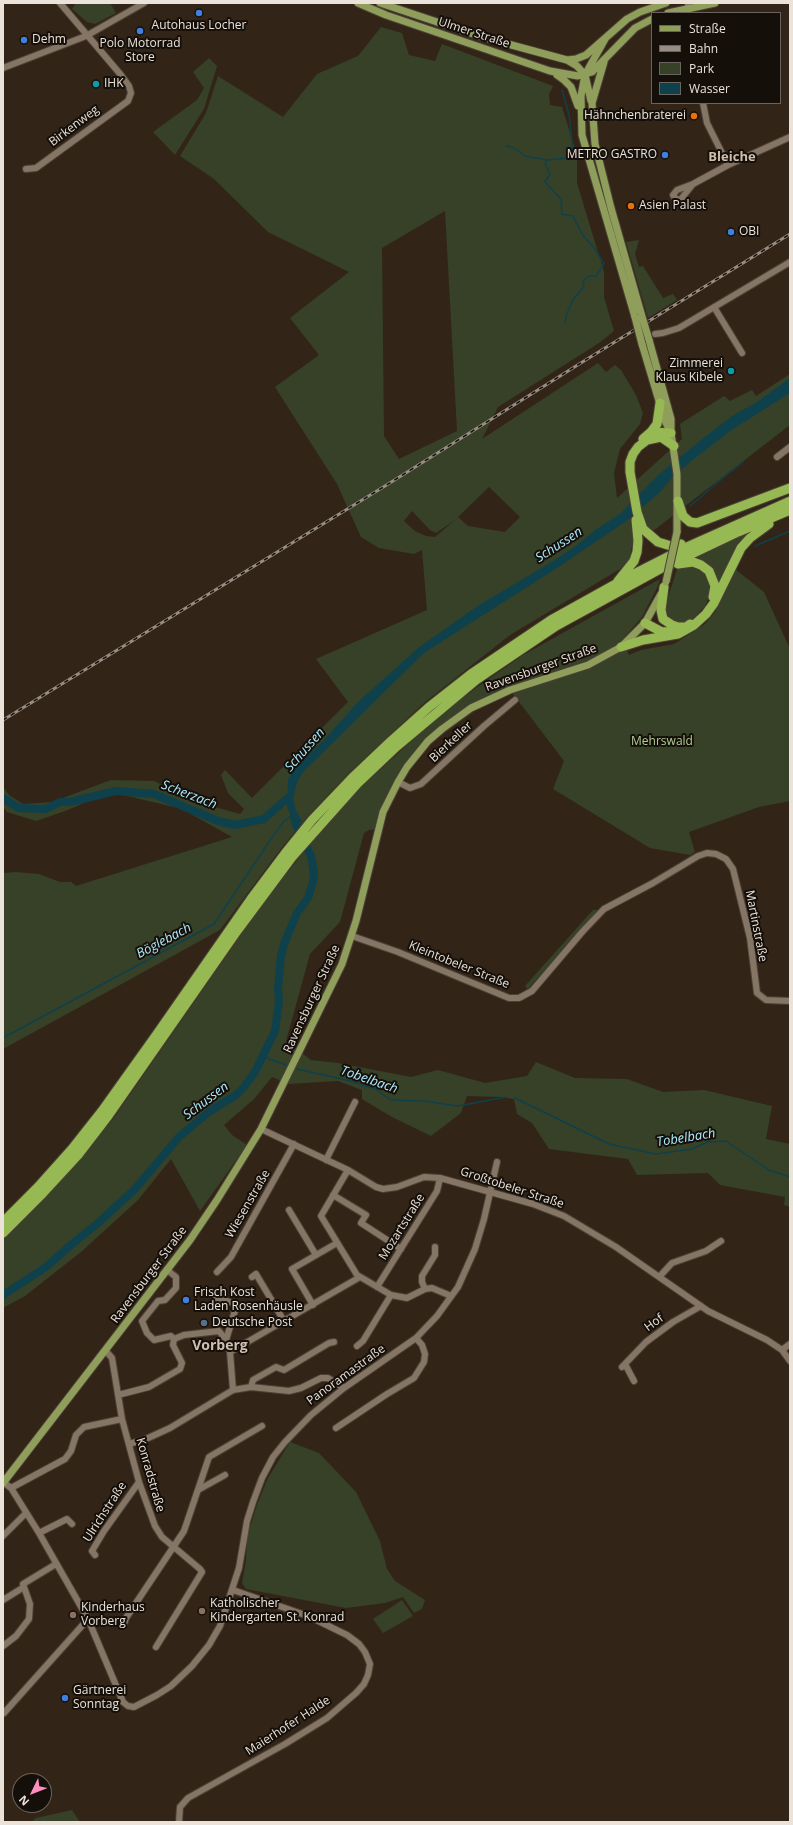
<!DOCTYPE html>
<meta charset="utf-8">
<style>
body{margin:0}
#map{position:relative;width:793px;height:1825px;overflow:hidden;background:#322518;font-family:"Open Sans",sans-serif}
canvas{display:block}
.frame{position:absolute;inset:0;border:4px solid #ebe2d9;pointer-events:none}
.legend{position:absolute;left:651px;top:12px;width:130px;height:92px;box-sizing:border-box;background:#150f0a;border:1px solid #6b635d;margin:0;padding:5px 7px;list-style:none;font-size:12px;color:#ebe2d9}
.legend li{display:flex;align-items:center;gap:8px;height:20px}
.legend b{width:20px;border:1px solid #6b635d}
.north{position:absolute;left:12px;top:1773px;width:40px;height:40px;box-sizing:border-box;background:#150f0a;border:1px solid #6b635d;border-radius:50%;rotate:227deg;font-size:11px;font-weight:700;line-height:16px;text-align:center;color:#ebe2d9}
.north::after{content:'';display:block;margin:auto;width:14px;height:18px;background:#fd8ec0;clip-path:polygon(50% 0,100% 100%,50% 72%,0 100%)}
</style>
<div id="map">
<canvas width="793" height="1825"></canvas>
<div class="frame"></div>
<ul class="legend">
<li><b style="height:5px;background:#8f9e5a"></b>Straße</li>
<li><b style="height:5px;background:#988d82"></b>Bahn</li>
<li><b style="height:11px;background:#364128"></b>Park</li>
<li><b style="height:11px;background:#0e414c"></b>Wasser</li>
</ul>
<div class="north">N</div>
</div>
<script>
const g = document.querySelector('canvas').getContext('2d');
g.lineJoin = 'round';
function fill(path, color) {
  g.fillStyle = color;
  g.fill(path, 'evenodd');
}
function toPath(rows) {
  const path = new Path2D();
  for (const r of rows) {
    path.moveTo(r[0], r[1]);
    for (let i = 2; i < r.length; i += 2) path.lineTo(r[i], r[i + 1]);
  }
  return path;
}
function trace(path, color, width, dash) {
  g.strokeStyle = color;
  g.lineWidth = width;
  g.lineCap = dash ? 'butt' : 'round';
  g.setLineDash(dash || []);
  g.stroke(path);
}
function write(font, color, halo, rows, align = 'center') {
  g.font = font + ' "Open Sans",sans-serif';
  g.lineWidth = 4;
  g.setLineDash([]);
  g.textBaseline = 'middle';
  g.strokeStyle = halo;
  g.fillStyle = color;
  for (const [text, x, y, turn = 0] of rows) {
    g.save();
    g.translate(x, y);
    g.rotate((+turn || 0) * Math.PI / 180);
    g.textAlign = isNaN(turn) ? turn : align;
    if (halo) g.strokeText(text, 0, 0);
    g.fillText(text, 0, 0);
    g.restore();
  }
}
fill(toPath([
 [76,3,110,3,116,13,95,24,87,22,72,9],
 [381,27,402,33,409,55,435,61,442,44,553,86,549,94,550,105,562,107,577,155,577,183,604,272,604,297,614,331,599,343,498,407,482,439,598,363,606,372,615,365,621,370,636,395,643,413,640,424,620,449,614,473,617,498,682,439,680,424,724,396,730,401,752,390,756,396,790,374,790,425,631,548,631,559,625,566,510,635,424,703,348,774,309,815,283,846,220,930,3,1049,3,873,16,872,39,874,60,882,71,882,76,886,232,837,182,809,115,793,95,798,68,810,36,821,7,812,3,807,3,787,9,795,23,804,52,802,111,780,154,781,204,804,240,814,244,809,228,793,221,775,225,770,252,798,348,702,316,659,427,610,422,550,414,554,379,548,361,537,337,484,275,387,319,355,290,318,349,272,268,232,214,179,180,156,206,113,218,76,283,117,317,74,358,56],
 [445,211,457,431,399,459,384,436,382,248],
 [489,487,520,517,505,532,468,526,458,517],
 [412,511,430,530,436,533,455,520,435,537,426,536,415,531,404,521],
 [209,58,217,66,204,109,175,155,153,132,197,100,204,88,193,72],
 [639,240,635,254,639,267,643,266,663,298,673,294,677,300,648,318,626,242],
 [755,529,718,591,717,583,690,558],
 [687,565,697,566,705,571,711,581,711,592,705,606,693,619,686,624,672,621,668,616,665,607,677,569],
 [735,569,764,592,790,649,790,801,759,807,689,832,695,852,690,855,650,848,553,789,564,761,510,690,455,719,407,767,378,829,369,830,364,833,340,922,310,954,286,1041,311,1060,338,1063,411,1077,438,1070,485,1083,527,1076,536,1062,575,1078,627,1079,663,1092,704,1090,772,1106,766,1139,790,1144,790,1207,784,1205,785,1197,720,1185,708,1173,637,1175,628,1159,549,1149,532,1123,517,1114,514,1099,501,1097,467,1096,461,1113,431,1136,392,1117,362,1099,362,1090,338,1081,288,1084,272,1077,254,1099,224,1125,232,1135,247,1145,200,1211,171,1159,138,1200,81,1252,25,1296,3,1308,3,1240,47,1196,113,1119,261,906,320,831,360,788,440,715,480,685,523,655,660,579,657,588,642,617,622,640,629,655,641,650,674,644,705,624,715,612],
 [593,910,598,910,528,989,525,986],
 [290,1442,319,1453,356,1492,380,1541,387,1569,395,1581,425,1600,422,1609,414,1613,403,1597,385,1603,346,1608,246,1589,242,1583,246,1561,247,1537,257,1505,268,1478],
 [402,1600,413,1616,383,1633,373,1619],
 [72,1810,80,1822,31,1822,36,1818]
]), '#364128');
fill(toPath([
 [790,378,790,393,733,429,690,462,672,478,660,492,628,520,557,568,424,653,304,771,297,782,293,799,296,811,302,821,295,829,287,806,288,779,294,768,322,742,358,702,418,648,479,605,545,566,576,546,595,530,620,514,657,476,706,436,732,416,757,402]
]), '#0e414c');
trace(toPath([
 [562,90,569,114,573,153,568,158,547,160,545,164,550,174,545,182,561,199,562,214,573,216,582,234,595,249,604,264,596,276,589,276,583,281,584,286,573,300,566,316,565,324],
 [506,146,514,148,525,156,547,160],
 [732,471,743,462],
 [690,506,730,472],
 [755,546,790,531],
 [3,1038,214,924,271,839,284,821,292,815],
 [264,1055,269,1059,286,1065],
 [297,1069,351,1081,375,1089,391,1100,423,1101,458,1106,506,1097],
 [515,1098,609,1144,656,1154,692,1149,708,1142,726,1141,769,1170,790,1177]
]), '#0e414c', 1.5);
trace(toPath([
 [3,798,19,808,46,809,60,802,70,802,116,791,154,794,218,821,235,825,264,819,290,796],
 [3,1295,46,1267,72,1244,98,1223,134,1190,179,1137,210,1111,236,1095,244,1087,255,1072,275,1031,279,1001,278,988,281,956,284,944,297,913,308,898,313,882,314,873,311,856,296,825,294,816]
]), '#0e414c', 8);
const minor = toPath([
 [688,3,688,13],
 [3,68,86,36,144,3],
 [703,103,707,123,728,165,790,137],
 [26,169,36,168,128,101,131,93,129,86,121,75,60,3],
 [693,184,681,199,679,200,675,198,673,195,677,190,693,184,728,165],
 [714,307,742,353],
 [655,334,663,333,679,328,790,262],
 [777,457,790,447],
 [398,782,410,788,421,784,484,726,515,700],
 [352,936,398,952,509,998,519,998,532,991,583,931,604,909,653,883,698,856,707,853,716,854,726,859,733,869,750,938,757,993,766,1000,790,1001],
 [261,1129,348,1170,376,1187,383,1189,397,1187,424,1177,440,1178,533,1204,564,1216,616,1247,708,1311,767,1340,782,1350,790,1361],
 [326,1160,355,1102],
 [348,1170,321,1216,357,1275,391,1295,407,1298,425,1289,432,1288,451,1296],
 [333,1195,366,1215,361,1223,401,1249],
 [289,1210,316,1255],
 [167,1270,176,1277,176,1288,165,1300,158,1301,142,1321,147,1333,154,1340,171,1336,174,1339,184,1335,219,1331,226,1340,230,1352],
 [217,1272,231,1257,294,1144],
 [660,1276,672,1263,706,1251,721,1241],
 [252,1277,256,1274,284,1321],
 [377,1287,437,1191,440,1178],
 [425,1289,422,1282,422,1276,435,1255,435,1247],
 [215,1298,237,1304,226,1340],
 [313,1305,292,1269,337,1243],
 [357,1346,363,1341,391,1295],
 [105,1350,112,1358,122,1419,139,1482,155,1526,162,1537,200,1569,202,1572,156,1647],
 [782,1350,790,1344],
 [625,1364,634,1381],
 [622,1367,646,1342,673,1322,701,1306],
 [251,1387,253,1380,276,1367,284,1370,329,1343,334,1342],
 [233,1390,230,1352,360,1277],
 [118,1395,149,1387,180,1369,182,1363,173,1345,174,1339],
 [336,1428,387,1394,414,1378,424,1362,425,1354,422,1345,416,1338],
 [129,1444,146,1439,170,1428,233,1390,251,1387,289,1391,301,1388,321,1378,328,1378,344,1388],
 [3,1482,11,1488,39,1533,88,1619,123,1702,128,1706,134,1707,157,1695,171,1686,192,1666,209,1645,220,1626,239,1568,247,1521,253,1502,262,1478,273,1457,285,1442,311,1415,344,1388,416,1338,437,1316,458,1287,475,1249,484,1219,497,1162],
 [11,1488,65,1459,71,1451,76,1435,84,1427,122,1419],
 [198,1490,225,1475],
 [39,1533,67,1519,72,1524],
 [3,1536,26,1513],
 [95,1555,92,1551,104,1531,139,1482],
 [3,1600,24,1587,23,1584,56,1564],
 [124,1624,126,1618,184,1531,209,1457,262,1426],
 [3,1646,16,1636,29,1619,30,1604,24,1587],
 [4,1713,88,1619],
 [179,1822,180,1807,188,1798,285,1744,327,1718,356,1693,364,1684,368,1675,370,1664,365,1652,359,1644,347,1635,308,1616,233,1590]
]);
const major = toPath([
 [358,3,386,15,550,71,578,76,592,72,635,28,652,19],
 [380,3,482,37,567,60,577,66,585,75,591,101],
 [668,13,715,3],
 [605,39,585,75,581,96,582,135,635,317],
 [567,60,576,59,586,55,627,19,640,12,666,3],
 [604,62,592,103,595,144,611,208,641,313],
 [557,75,564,80,571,87,578,106],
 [649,340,671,419,671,433,677,474,677,532],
 [642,344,665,421,670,431],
 [3,1483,190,1240,217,1200,261,1129,342,964,356,921,383,812,398,782,407,767,428,741,442,729,471,708,510,690,588,665,621,647,645,623,661,594]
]);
const highway = toPath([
 [652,432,671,433],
 [643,439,651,432,657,424,660,403],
 [674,446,661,437,647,440,638,447,633,454,630,462,630,472,637,512,643,529,658,542,671,546,681,544],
 [678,501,683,516,690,522,697,523,790,488],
 [678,564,693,562,701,565,709,571,715,586,713,597],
 [618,581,634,561,637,552,638,541,636,520],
 [664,587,661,610,663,619,672,625,678,627,686,627,690,624],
 [645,623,662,632,673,631],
 [621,647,643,640,678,634,694,625,706,614,714,603,741,548,750,538,769,524],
 [3,1222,38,1187,72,1149,102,1111,157,1034,251,899,287,851,312,820,352,778,391,741,429,707,471,674,551,620,632,575,689,546,790,501],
 [3,1233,43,1193,78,1155,108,1116,237,931,292,857,357,784,396,747,476,680,556,626,660,569,738,532,790,510]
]);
trace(minor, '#4c4136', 8);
trace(major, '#4c4136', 9);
trace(highway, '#4c4136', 11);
trace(minor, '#847565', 6);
trace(major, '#8f9e5a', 7);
trace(highway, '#97b953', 9);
const rail = toPath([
 [3,720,385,486,584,361,790,234]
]);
trace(rail, '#988d82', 3);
trace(rail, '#150f0a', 1.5, [4.5]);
const majorBridge = toPath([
 [641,313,649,340],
 [635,317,642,344],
 [666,582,677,532]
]);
trace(majorBridge, '#4c4136', 9, []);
trace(majorBridge, '#8f9e5a', 7);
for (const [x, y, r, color] of [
 [199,13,4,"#3f7fe0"],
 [140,31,4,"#3f7fe0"],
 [24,40,4,"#3f7fe0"],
 [96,84,4,"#0f9aa8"],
 [694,116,4,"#e8710a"],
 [665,155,4,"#3f7fe0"],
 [631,206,4,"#e8710a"],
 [731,232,4,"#3f7fe0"],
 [731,371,4,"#0f9aa8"],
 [186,1300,4,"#3f7fe0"],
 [204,1323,4,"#5c6f8a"],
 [202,1611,4,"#8d6e63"],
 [73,1615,4,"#8d6e63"],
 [65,1698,4,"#3f7fe0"]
]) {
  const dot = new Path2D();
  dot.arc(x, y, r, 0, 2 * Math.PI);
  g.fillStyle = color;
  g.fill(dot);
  trace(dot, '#150f0a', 1.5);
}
write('12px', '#ebe2d9', '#150f0a', [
 ["Autohaus Locher",199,26,"center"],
 ["Dehm",32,40],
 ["Polo Motorrad",140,44,"center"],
 ["Store",140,58,"center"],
 ["IHK",104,84],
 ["Hähnchenbraterei",686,116,"right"],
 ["METRO GASTRO",657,155,"right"],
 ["Asien Palast",639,206],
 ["OBI",739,232],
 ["Zimmerei",723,364,"right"],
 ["Klaus Kibele",723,378,"right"],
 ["Frisch Kost",194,1293],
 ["Laden Rosenhäusle",194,1307],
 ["Deutsche Post",212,1323],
 ["Katholischer",210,1604],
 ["Kindergarten St. Konrad",210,1618],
 ["Kinderhaus",81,1608],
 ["Vorberg",81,1622],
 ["Gärtnerei",73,1691],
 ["Sonntag",73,1705]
], 'left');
write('12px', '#ebe2d9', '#150f0a', [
 ["Ulmer Straße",474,33,18],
 ["Birkenweg",74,126,-37],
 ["Ravensburger Straße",541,668,-20],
 ["Bierkeller",451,742,-43],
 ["Martinstraße",756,926,79],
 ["Kleintobeler Straße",459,965,22],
 ["Ravensburger Straße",312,999,-65],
 ["Großtobeler Straße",512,1188,18],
 ["Wiesenstraße",248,1204,-60],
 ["Mozartstraße",402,1227,-58],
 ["Ravensburger Straße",149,1275,-53],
 ["Hof",654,1323,-36],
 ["Panoramastraße",346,1375,-36],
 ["Konradstraße",150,1475,74],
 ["Ulrichstraße",105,1512,-57],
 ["Maierhofer Halde",288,1726,-33]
]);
write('12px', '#b1cc92', '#150f0a', [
 ["Mehrswald",662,742]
]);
write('bold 13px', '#d0bfaf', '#150f0a', [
 ["Bleiche",732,157]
]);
write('italic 13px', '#adecfd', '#150f0a', [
 ["Schussen",559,545,-33],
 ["Schussen",305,750,-49],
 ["Scherzach",189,795,21],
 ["Böglebach",164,941,-28],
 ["Tobelbach",369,1080,19],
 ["Schussen",206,1101,-37],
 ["Tobelbach",686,1138,-9]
]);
write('bold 14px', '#d0bfaf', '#150f0a', [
 ["Vorberg",220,1346]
]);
</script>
